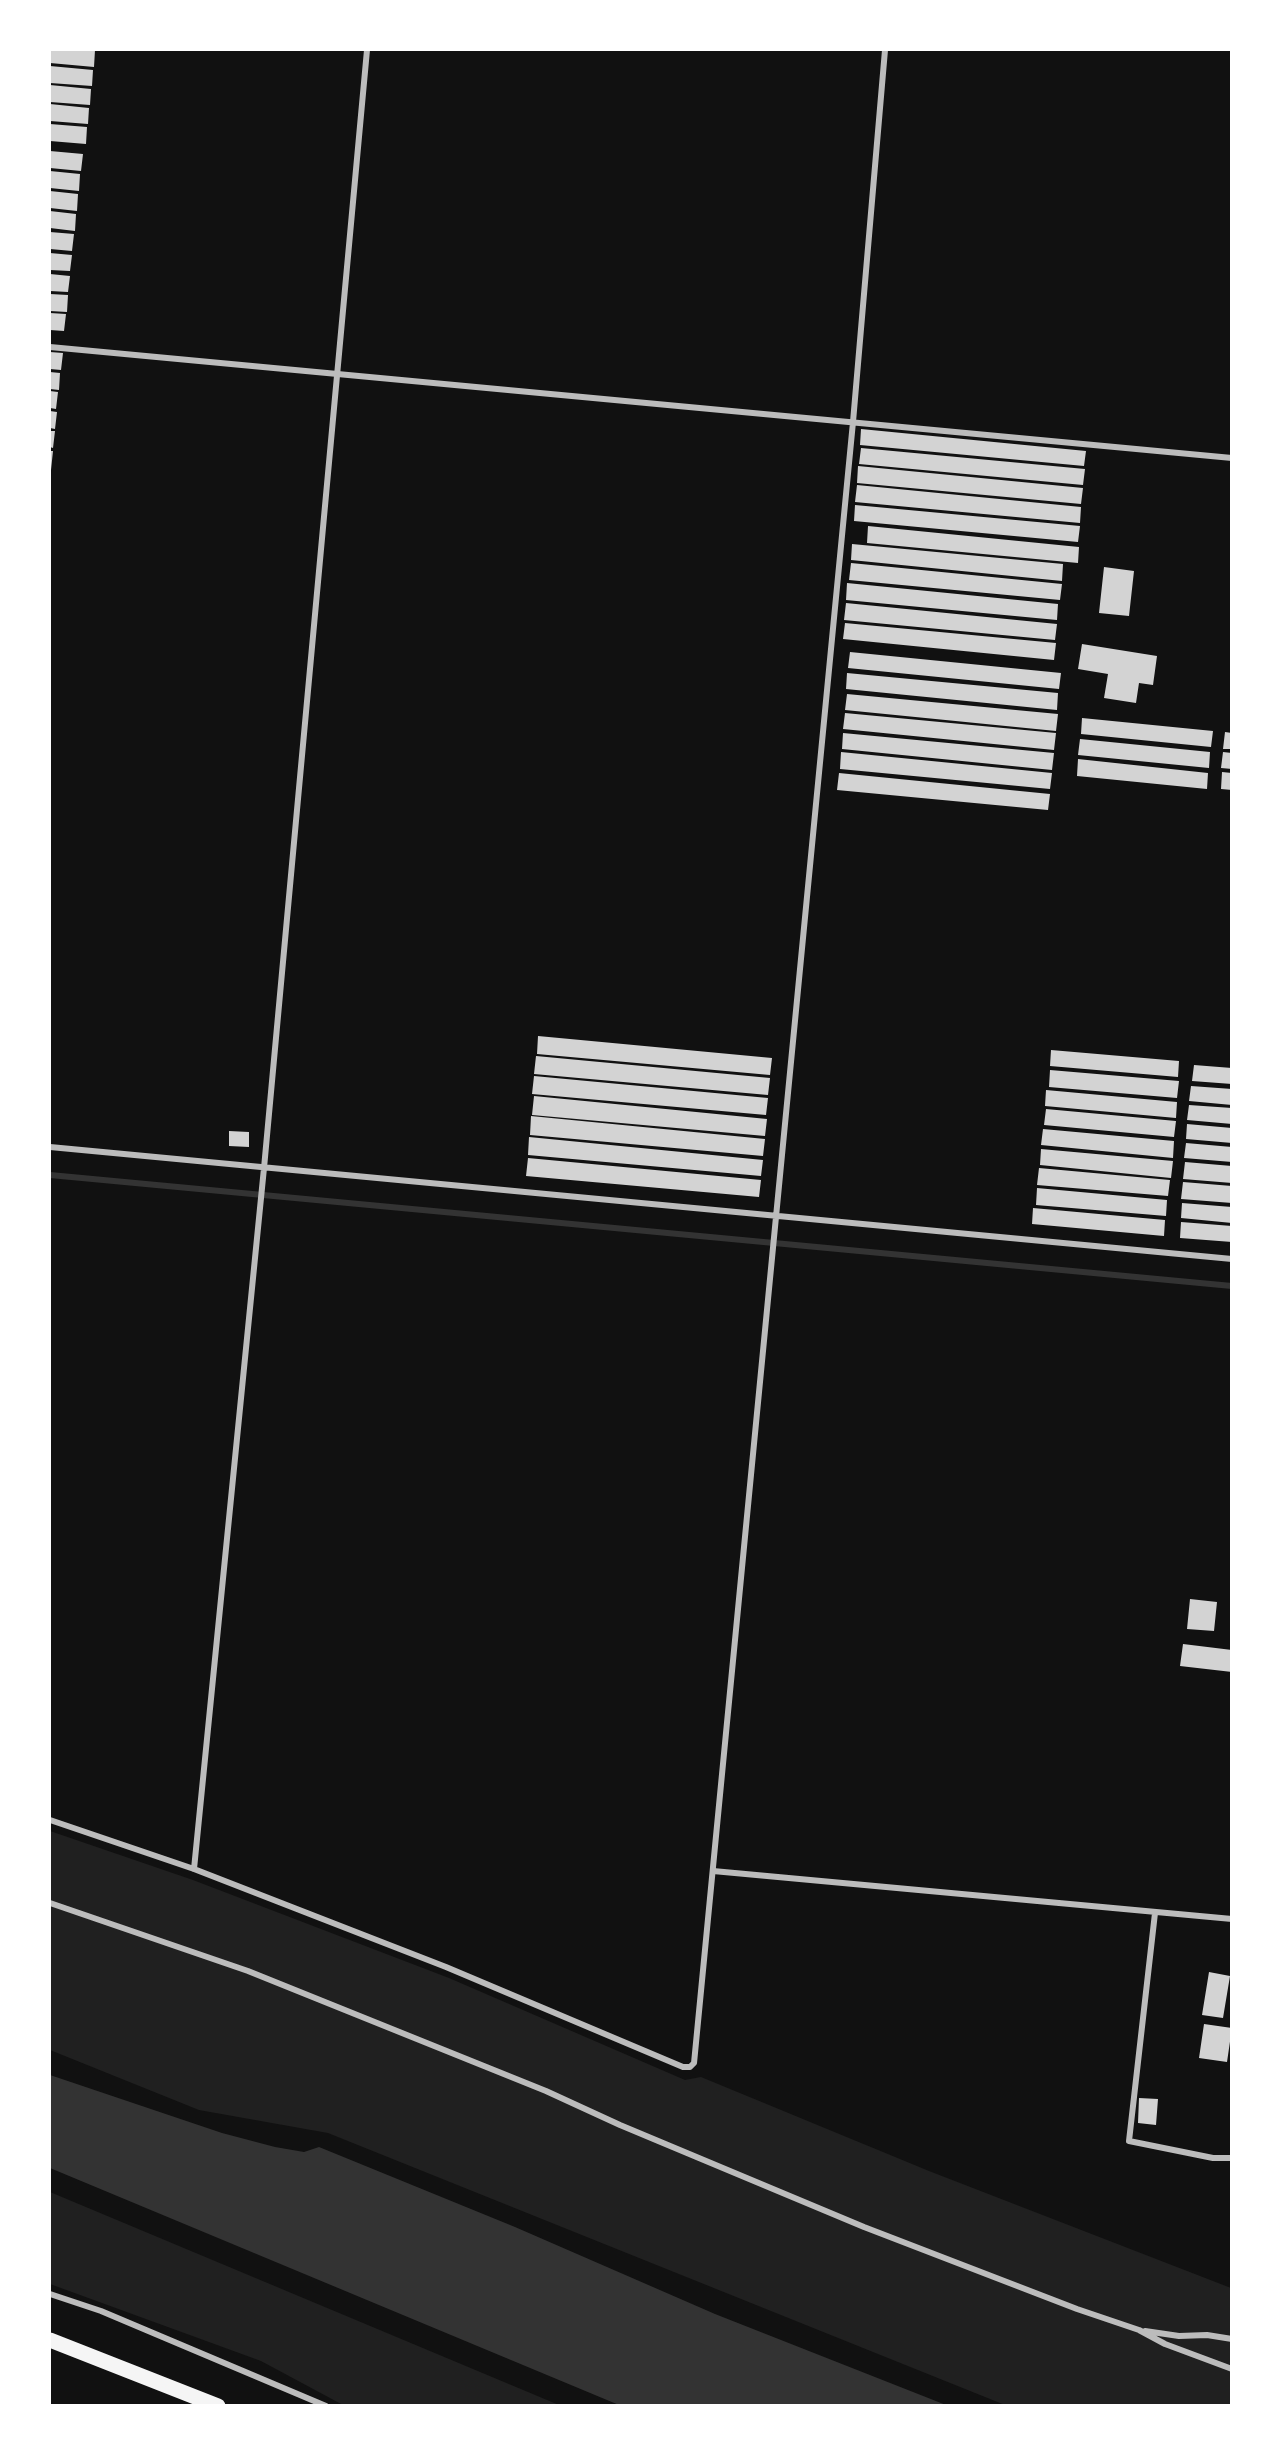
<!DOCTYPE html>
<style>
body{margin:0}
#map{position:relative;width:1281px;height:2455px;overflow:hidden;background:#111;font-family:"PT Sans Narrow",sans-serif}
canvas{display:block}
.frame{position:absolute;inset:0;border:51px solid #fff;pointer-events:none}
</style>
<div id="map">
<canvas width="1281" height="2455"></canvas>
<div class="frame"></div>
</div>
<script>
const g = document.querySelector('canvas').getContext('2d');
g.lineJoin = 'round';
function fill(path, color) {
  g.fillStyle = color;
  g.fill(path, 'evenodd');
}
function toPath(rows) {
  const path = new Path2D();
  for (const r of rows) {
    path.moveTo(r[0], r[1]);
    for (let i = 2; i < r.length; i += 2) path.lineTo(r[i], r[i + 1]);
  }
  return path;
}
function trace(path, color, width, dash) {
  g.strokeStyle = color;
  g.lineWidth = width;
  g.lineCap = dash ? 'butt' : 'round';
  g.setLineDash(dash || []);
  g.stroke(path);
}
fill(toPath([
 [50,1831,193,1880,449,1978,685,2080,701,2077,929,2171,1231,2288,1231,2405,1005,2405,328,2133,199,2110,50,2050],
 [50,2192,559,2405,343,2405,261,2361,50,2284]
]), '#202020');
fill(toPath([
 [50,2075,222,2133,275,2147,304,2152,319,2147,515,2227,715,2314,946,2405,619,2405,50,2168]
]), '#333');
trace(toPath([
 [50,1175,1232,1286]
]), '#333', 6);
fill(toPath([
 [50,50,95,50,94,67,50,63],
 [50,66,93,70,92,86,50,83],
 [50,85,91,89,90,105,50,102],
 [50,104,89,108,88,124,50,121],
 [50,124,87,127,86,144,50,141],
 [50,151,83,154,81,171,50,168],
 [50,171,80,174,79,191,50,188],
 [50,191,78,194,77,211,50,208],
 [50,211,76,214,75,231,50,228],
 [50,232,74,234,72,251,50,249],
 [50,253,72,255,70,271,50,270],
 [50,274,70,276,68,292,50,291],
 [50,294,68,295,67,312,50,311],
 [50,313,66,314,64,331,50,330],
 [50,352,63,353,61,370,50,369],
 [50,372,60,373,59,390,50,389],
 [50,391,58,392,56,409,50,408],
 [50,411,57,412,55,429,50,428],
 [861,429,1086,451,1084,466,860,445],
 [50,431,55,431,53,448,50,447],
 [861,448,1085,469,1083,485,859,464],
 [50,451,53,451,51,470,50,470],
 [858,466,1083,488,1081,504,857,483],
 [857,485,1081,507,1080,523,855,502],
 [855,505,1080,526,1078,542,854,521],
 [868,526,1079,547,1078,563,867,543],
 [852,544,1063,564,1062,581,851,560],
 [851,563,1062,584,1060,600,849,580],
 [1104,567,1134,571,1129,616,1099,613],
 [847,583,1058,604,1057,620,846,600],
 [846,603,1057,624,1055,640,844,620],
 [845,623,1056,643,1054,660,843,639],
 [1082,644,1157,656,1153,685,1139,683,1136,703,1104,698,1108,674,1078,669],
 [850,652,1061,673,1059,689,848,668],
 [847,673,1058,693,1057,710,846,689],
 [847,694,1058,714,1056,731,845,710],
 [845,713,1056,733,1054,750,843,729],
 [1082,718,1213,731,1211,747,1081,734],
 [1225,732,1232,733,1232,749,1223,749],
 [843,733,1054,753,1052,770,842,749],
 [1080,739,1210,752,1209,768,1078,755],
 [841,752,1052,773,1050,789,840,769],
 [1223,752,1232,753,1232,769,1221,768],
 [1078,759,1208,773,1207,789,1077,776],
 [1222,772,1232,773,1232,790,1221,789],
 [839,773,1050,794,1048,810,837,790],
 [538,1036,772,1058,770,1075,537,1054],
 [1051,1050,1179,1061,1178,1077,1050,1066],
 [536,1056,770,1078,768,1095,534,1074],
 [1194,1065,1232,1068,1232,1084,1192,1081],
 [1050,1070,1179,1081,1177,1098,1049,1087],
 [534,1076,768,1098,766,1115,532,1094],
 [1191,1086,1232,1089,1232,1105,1189,1101],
 [1046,1090,1177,1102,1176,1118,1045,1106],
 [534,1096,767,1119,765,1136,532,1115],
 [1189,1105,1232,1108,1232,1124,1187,1120],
 [1046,1109,1176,1121,1174,1137,1044,1125],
 [531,1116,765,1139,763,1156,530,1135],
 [1187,1124,1232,1128,1232,1143,1186,1139],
 [1043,1129,1174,1141,1173,1158,1041,1145],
 [229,1131,249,1132,249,1147,229,1146],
 [529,1137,763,1160,761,1176,528,1155],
 [1186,1143,1232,1147,1232,1162,1184,1158],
 [1041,1149,1173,1161,1171,1178,1040,1165],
 [528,1158,761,1180,759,1197,526,1176],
 [1185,1162,1232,1166,1232,1183,1183,1179],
 [1039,1168,1170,1180,1168,1196,1037,1185],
 [1183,1182,1232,1186,1232,1203,1181,1199],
 [1037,1188,1167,1200,1166,1216,1036,1205],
 [1182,1203,1232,1207,1232,1223,1181,1218],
 [1033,1208,1165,1220,1164,1236,1032,1224],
 [1181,1222,1232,1226,1232,1242,1180,1238],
 [1190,1599,1217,1602,1214,1631,1187,1629],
 [1183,1644,1232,1650,1232,1672,1180,1666],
 [1209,1972,1230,1976,1223,2018,1202,2015],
 [1204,2024,1232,2028,1227,2062,1199,2058],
 [1139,2098,1158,2099,1156,2125,1138,2123]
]), '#d3d3d3');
trace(toPath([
 [50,347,1232,458],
 [50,1147,1232,1259],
 [50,1820,194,1869,446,1967,683,2067,690,2067,694,2063,853,422,885,50],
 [194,1869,264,1168,367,50],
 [713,1871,1232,1919],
 [50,1903,248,1971,546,2091,620,2125,864,2227,1077,2309,1139,2330,1165,2344,1232,2369],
 [1155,1913,1129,2141,1213,2158,1232,2158],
 [50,2294,101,2311,326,2406],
 [1145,2331,1179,2336,1207,2335,1232,2339]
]), '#bcbcbc', 6);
trace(toPath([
 [50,2340,218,2406]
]), '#f5f5f5', 15);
</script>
